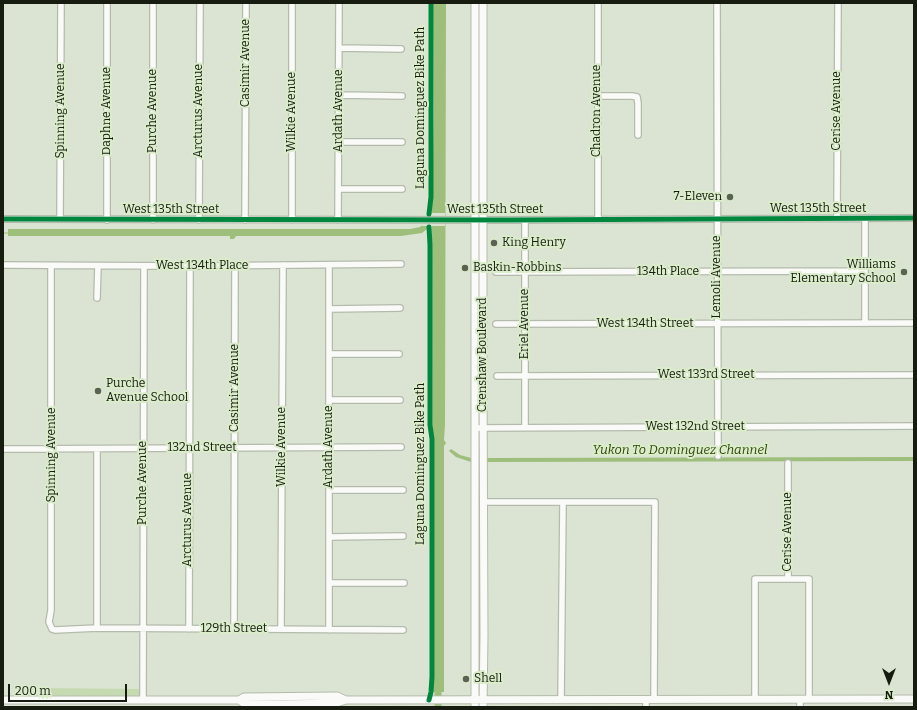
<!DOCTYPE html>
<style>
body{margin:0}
#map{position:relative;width:917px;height:710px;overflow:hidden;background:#dbe4d2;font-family:Bitter,serif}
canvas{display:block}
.frame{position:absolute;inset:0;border:4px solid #161c10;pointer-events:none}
.north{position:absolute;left:869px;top:662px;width:40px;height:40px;-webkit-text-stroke:3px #daecca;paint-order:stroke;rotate:180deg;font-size:11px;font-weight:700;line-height:16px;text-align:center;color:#161c10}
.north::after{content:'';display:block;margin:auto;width:14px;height:18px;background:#161c10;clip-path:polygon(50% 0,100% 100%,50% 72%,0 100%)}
.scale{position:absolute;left:8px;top:684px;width:119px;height:18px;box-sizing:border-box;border:2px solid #161c10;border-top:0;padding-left:5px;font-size:12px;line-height:14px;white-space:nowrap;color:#161c10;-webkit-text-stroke:3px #daecca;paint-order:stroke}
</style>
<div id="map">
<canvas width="917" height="710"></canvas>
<div class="frame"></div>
<div class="north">N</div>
<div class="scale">200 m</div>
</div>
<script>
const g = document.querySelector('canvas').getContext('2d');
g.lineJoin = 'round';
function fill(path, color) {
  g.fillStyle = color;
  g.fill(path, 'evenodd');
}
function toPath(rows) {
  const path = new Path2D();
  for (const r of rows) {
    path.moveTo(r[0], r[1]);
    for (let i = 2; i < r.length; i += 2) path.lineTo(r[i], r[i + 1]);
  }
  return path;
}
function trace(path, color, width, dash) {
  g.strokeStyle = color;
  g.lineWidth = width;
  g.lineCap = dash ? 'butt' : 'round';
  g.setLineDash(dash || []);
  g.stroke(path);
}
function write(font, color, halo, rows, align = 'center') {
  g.font = font + ' Bitter,serif';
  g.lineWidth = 4;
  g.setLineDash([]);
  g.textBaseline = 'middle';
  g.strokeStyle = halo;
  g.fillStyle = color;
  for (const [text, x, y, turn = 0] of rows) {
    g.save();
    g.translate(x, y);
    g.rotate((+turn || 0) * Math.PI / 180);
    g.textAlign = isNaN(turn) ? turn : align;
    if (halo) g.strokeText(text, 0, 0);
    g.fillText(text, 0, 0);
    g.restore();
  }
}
fill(toPath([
 [40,688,143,689,143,700,40,700]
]), '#c6dab2');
fill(toPath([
 [433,3,446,3,445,425,444,440,446,443,444,446,444,692,433,692,432,225,422,233,401,236,236,236,234,239,230,239,230,236,8,236,8,229,410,229,420,227,432,214,432,211,434,112],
 [451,449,460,455,471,458,471,462,456,457,449,451],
 [914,457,914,461,487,462,487,458]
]), '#9ebe7b');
fill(toPath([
 [430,213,445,213,445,226,430,226,428,229,427,226,421,226]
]), '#dbe4d2');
trace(toPath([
 [3,233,8,233]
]), '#9ebe7b', 1);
trace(toPath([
 [438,707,438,683]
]), '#9ebe7b', 7);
const minor = toPath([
 [153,3,153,220],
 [598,3,598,219],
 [717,3,718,456],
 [339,48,401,49],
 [339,95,402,96],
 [597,96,632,96,637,97,638,103,638,135],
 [339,142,402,142],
 [339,189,402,189],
 [837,218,838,3],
 [865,218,865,323],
 [3,219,508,220,914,218],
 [60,219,61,3],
 [107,220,107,3],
 [199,220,200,3],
 [245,220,246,3],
 [292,220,292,3],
 [338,220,339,3],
 [525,220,525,428],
 [3,265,190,266,401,264],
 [329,265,329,630],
 [51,266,51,610,49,622,52,629,55,630,97,628,403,630],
 [496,272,865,271],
 [97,298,98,266],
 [329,309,400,308],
 [496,324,914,323],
 [329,354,399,354],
 [497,376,914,375],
 [329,400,400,400],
 [475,428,914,426],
 [3,449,401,447],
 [788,463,788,579],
 [329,490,403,490],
 [483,502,655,502,654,699],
 [329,537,403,536],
 [329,583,404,583],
 [97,628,97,449],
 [189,629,190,266],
 [234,629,235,266],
 [281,629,283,265],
 [755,699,755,579,809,579,809,699],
 [800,699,800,707],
 [143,700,144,266],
 [561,700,563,502],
 [646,707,646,699]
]);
const major = toPath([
 [475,3,475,707],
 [483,3,483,376,484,636,483,707],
 [3,700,239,700,244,697,337,696,346,700],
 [239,700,245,704,283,704,337,703,346,700,914,699]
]);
trace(minor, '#b4bbad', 8);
trace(major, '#b4bbad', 9);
trace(minor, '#fafbf8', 5.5);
trace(major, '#fafbf8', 7);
trace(toPath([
 [429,214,431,197,431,3],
 [3,219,508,220,914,218],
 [429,227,430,245,430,425,432,439,432,677,431,692,429,700]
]), '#00873e', 5);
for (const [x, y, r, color] of [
 [730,197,4,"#5b6254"],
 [494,243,4,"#5b6254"],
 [465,268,4,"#5b6254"],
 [904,272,4,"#5b6254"],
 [98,391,4,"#5b6254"],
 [466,679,4,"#5b6254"]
]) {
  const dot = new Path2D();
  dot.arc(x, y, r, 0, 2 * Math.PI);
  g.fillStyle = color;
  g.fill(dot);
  trace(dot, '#daecca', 1.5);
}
write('12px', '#161c10', '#daecca', [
 ["Casimir Avenue",246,63,-90],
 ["Laguna Dominguez Bike Path",421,108,-90],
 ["Spinning Avenue",61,111,-90],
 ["Daphne Avenue",107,111,-90],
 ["Purche Avenue",153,111,-90],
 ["Arcturus Avenue",199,111,-90],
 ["Ardath Avenue",339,111,-90],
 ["Chadron Avenue",597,111,-90],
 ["Cerise Avenue",837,111,-90],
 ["Wilkie Avenue",292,112,-90],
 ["West 135th Street",818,209],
 ["West 135th Street",171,210],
 ["West 135th Street",495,210],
 ["West 134th Place",202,266],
 ["134th Place",668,272],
 ["Lemoli Avenue",717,277,-90],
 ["Eriel Avenue",525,324,-90],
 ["West 134th Street",645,324],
 ["Crenshaw Boulevard",483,355,-90],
 ["West 133rd Street",706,375],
 ["Casimir Avenue",235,388,-90],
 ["West 132nd Street",695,427],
 ["Wilkie Avenue",282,447,-90],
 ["Ardath Avenue",329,447,-90],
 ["132nd Street",202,448],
 ["Spinning Avenue",52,455,-90],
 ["Laguna Dominguez Bike Path",421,464,-90],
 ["Purche Avenue",143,483,-90],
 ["Arcturus Avenue",188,520,-90],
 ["Cerise Avenue",788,532,-90],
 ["129th Street",234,629]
]);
write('12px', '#161c10', '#daecca', [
 ["7-Eleven",722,197,"right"],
 ["King Henry",502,243],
 ["Williams",896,265,"right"],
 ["Elementary School",896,279,"right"],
 ["Baskin-Robbins",473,268],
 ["Purche",106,384],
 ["Avenue School",106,398],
 ["Shell",474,679]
], 'left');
write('italic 13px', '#2f4808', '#daecca', [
 ["Yukon To Dominguez Channel",680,450]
]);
</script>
